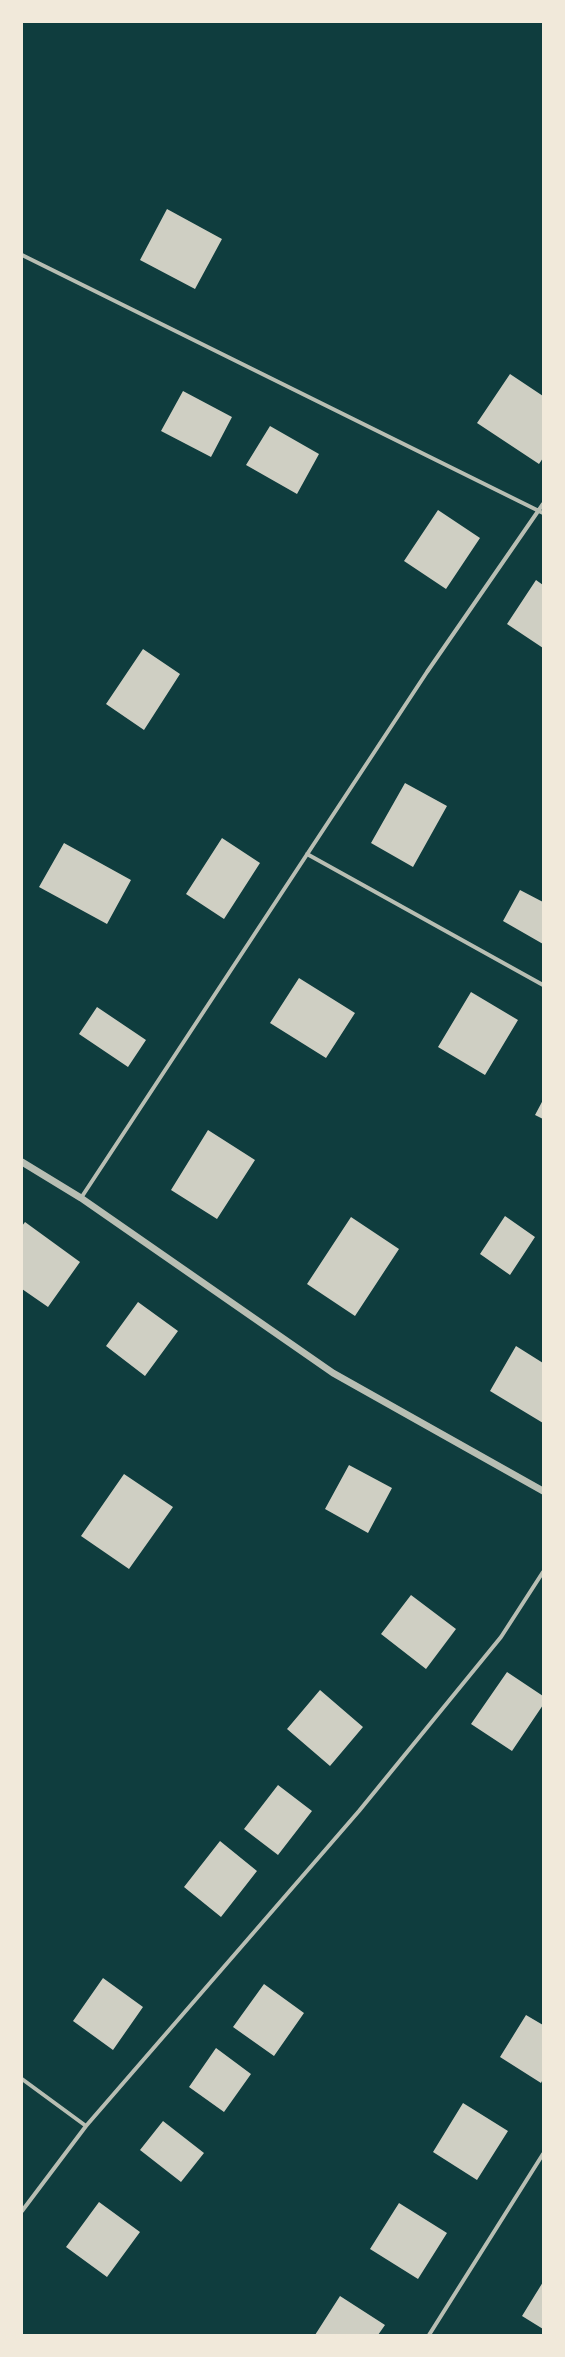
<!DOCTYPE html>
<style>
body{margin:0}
#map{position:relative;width:565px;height:2357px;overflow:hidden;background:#0f3d3e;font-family:Overpass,sans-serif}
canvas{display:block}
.frame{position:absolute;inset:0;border:23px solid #f1e9da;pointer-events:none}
</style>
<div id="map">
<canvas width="565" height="2357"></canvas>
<div class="frame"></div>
</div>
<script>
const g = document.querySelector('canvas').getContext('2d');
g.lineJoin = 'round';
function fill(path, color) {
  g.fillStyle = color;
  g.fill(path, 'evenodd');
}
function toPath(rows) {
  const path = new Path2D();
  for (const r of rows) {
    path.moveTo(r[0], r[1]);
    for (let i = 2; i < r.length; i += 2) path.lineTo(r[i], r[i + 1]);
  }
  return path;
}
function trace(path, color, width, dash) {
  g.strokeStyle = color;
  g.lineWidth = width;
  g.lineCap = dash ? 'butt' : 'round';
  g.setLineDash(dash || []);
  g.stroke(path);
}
fill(toPath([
 [167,209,222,239,195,289,140,260],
 [510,374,543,396,543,458,539,464,477,423],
 [183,391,232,417,211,457,161,431],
 [270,426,319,454,297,494,246,465],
 [438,510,480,538,446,589,404,561],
 [536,580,543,585,543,648,507,624],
 [143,649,180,674,144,730,106,704],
 [405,783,447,806,413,867,371,843],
 [222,838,260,863,224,919,186,894],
 [64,843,131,880,107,924,39,887],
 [520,890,543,902,543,944,503,921],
 [299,978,355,1013,326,1058,270,1023],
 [471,992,518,1020,485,1075,438,1047],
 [97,1007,146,1040,128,1067,79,1034],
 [543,1100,543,1119,535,1115],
 [208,1130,255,1160,217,1219,171,1190],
 [505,1216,535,1237,510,1275,480,1254],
 [351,1217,399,1249,355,1316,307,1284],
 [25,1222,80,1262,48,1307,22,1289,22,1226],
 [138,1302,178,1331,145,1376,106,1346],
 [516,1346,543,1363,543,1423,490,1391],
 [349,1465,392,1488,368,1533,325,1509],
 [124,1474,173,1507,129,1569,81,1536],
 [411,1595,456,1629,426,1669,381,1634],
 [507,1672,543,1696,543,1705,512,1751,471,1724],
 [320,1690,363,1727,330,1766,287,1729],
 [278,1785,312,1811,278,1855,244,1829],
 [220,1841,257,1871,221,1917,184,1887],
 [103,1978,143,2007,113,2050,73,2021],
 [264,1984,304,2013,274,2056,233,2027],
 [526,2015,543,2025,543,2079,541,2083,500,2057],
 [216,2048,251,2074,224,2112,189,2087],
 [463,2103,508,2131,477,2180,433,2152],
 [163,2121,204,2153,181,2182,140,2150],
 [99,2202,140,2232,107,2277,66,2247],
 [399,2203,447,2233,418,2279,370,2249],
 [543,2282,543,2329,522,2316],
 [340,2296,385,2325,378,2335,315,2335]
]), '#cfcfc3');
trace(toPath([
 [22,255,543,513],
 [307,854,543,985],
 [81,1198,427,672,543,504],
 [22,2079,86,2126],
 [22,2211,86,2126,359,1811,501,1637,543,1572],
 [429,2335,543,2154]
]), '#b8beb3', 4);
trace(toPath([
 [22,1162,81,1198,333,1373,543,1491]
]), '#b8beb3', 7);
</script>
